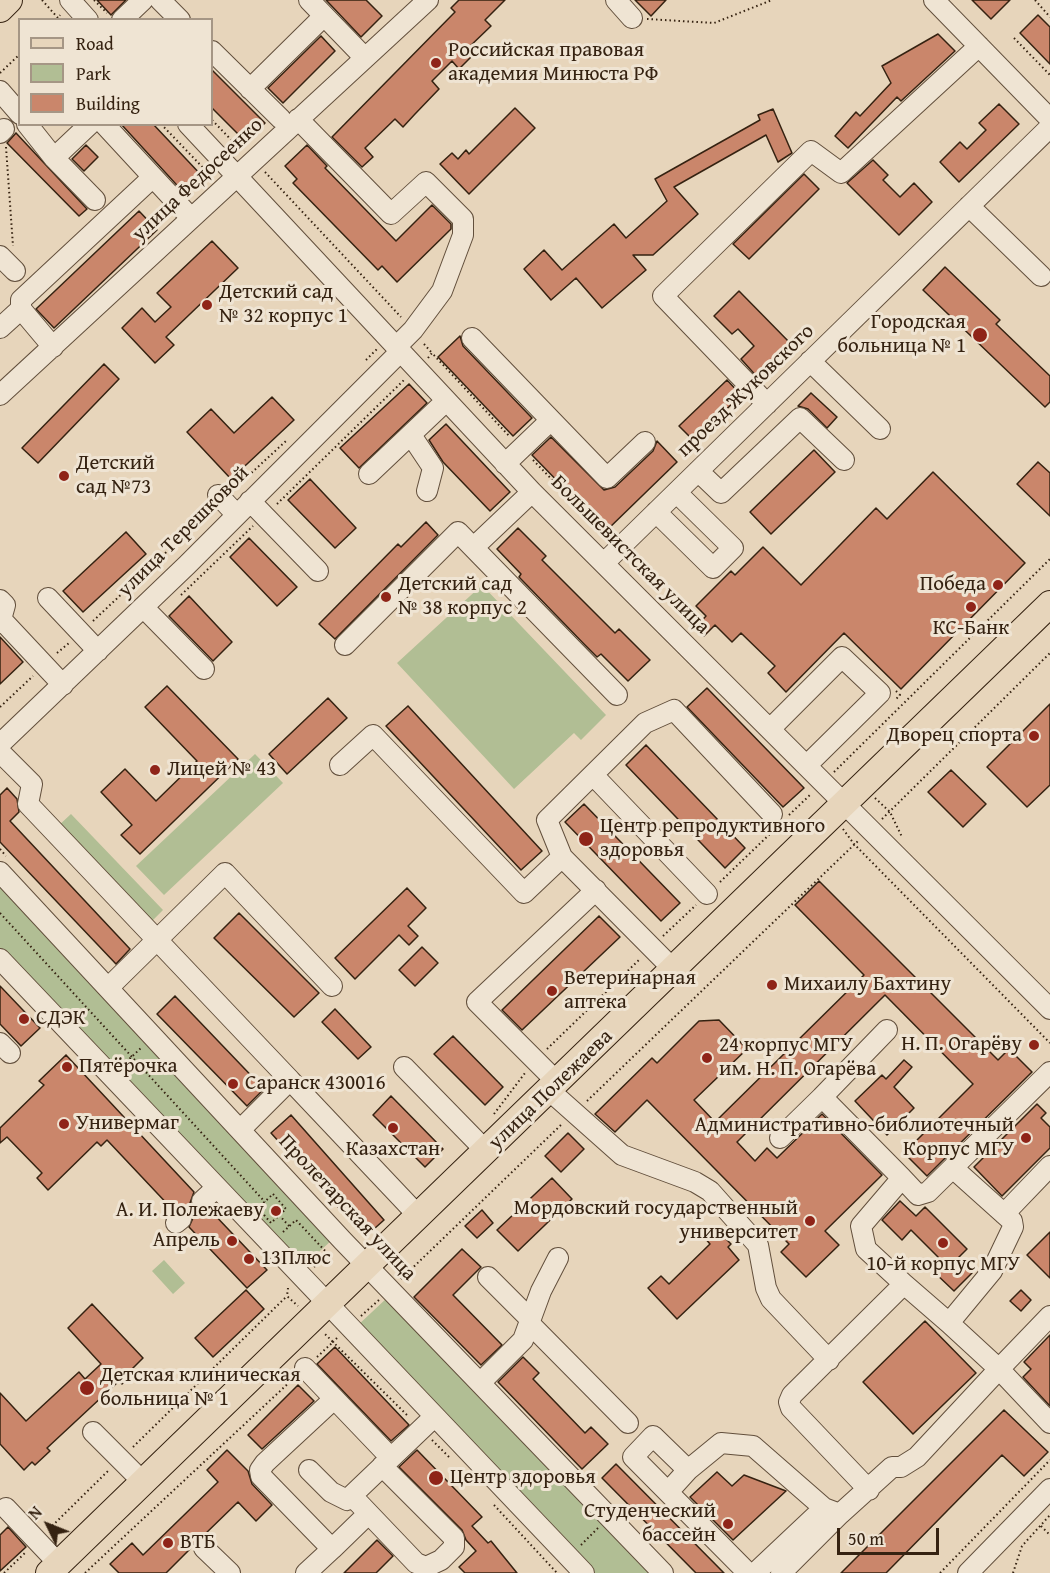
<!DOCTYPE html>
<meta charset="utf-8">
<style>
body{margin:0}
#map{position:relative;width:1050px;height:1573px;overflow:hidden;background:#e7d5bb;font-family:"Gentium Book Plus",serif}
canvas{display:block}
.legend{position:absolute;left:18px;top:18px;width:195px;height:108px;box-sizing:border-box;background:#efe4d3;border:2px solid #a59685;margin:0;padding:8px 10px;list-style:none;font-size:18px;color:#352211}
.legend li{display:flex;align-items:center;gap:12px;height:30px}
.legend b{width:30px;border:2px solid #a59685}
.north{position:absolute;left:18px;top:1495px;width:60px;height:60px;-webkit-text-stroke:4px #efe4d3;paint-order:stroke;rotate:313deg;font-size:16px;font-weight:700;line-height:24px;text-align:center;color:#352211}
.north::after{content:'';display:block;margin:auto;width:21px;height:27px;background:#352211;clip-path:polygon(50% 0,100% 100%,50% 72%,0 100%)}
.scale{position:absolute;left:837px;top:1528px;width:102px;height:27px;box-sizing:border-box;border:3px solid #352211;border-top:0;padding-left:8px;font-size:18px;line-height:21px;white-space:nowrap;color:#352211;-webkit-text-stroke:4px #efe4d3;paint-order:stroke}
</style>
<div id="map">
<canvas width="1050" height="1573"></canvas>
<ul class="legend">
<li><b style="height:8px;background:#e7d5bb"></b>Road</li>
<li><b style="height:16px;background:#b1be94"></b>Park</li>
<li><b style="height:16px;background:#ca866b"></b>Building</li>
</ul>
<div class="north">N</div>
<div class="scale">50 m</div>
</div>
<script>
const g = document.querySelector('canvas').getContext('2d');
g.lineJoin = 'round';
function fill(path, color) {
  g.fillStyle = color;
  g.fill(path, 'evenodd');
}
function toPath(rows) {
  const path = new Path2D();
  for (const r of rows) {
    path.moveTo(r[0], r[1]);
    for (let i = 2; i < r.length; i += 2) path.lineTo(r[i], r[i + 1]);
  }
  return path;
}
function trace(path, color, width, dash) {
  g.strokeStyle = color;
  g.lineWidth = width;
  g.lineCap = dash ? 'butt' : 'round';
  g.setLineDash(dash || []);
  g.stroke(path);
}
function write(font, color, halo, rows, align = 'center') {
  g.font = font + ' "Gentium Book Plus",serif';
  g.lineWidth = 6;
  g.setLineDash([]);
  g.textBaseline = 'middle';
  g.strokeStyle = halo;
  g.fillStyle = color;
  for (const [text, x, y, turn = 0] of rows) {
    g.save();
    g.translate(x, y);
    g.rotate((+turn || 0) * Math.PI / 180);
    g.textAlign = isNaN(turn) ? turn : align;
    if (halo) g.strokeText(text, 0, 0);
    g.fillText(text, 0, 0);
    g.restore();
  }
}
fill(toPath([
 [482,585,606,715,581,740,574,733,514,789,397,663],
 [255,754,283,783,164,895,136,866],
 [71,814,163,910,149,924,57,827],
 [0,883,332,1240,299,1270,0,949],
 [164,1260,185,1283,173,1294,152,1271],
 [388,1297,656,1573,594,1573,356,1327]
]), '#b1be94');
const building = toPath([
 [97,0,126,0,111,15,97,0],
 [326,0,366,0,382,16,361,37,326,0],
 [459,0,505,0,485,20,491,26,465,51,471,57,459,69,452,61,432,81,439,89,415,114,403,127,395,119,365,148,373,157,362,167,332,137,455,12,451,8,459,0],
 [635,0,666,0,651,16,635,0],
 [972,0,1010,0,991,19,972,0],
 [1038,15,1050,27,1050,64,1020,33,1038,15],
 [938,34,955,51,901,101,897,97,848,148,835,136,856,112,860,116,891,83,882,66,938,34],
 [321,36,335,51,283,103,268,88,321,36],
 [212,70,265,123,246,142,212,108,212,70],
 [999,104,1019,124,959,182,940,162,960,142,967,149,986,130,979,123,999,104],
 [515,108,535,128,469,194,440,164,452,153,458,159,466,150,469,154,515,108],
 [773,109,792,153,778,162,766,135,674,187,698,214,653,255,633,255,646,270,602,308,576,278,551,300,524,269,544,250,562,270,614,224,626,238,667,201,655,179,760,120,758,115,773,109],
 [121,124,153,124,203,177,185,194,121,124],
 [16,133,87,209,79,216,7,143,16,133],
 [86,145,98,157,84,171,72,159,86,145],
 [307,145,327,166,325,168,396,241,432,205,451,224,451,229,397,282,382,266,378,270,293,183,297,179,285,166,307,145],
 [873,160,888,175,883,180,900,197,914,183,932,202,899,235,847,183,873,160],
 [804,174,819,189,749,259,733,244,804,174],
 [139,211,157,230,54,328,36,309,139,211],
 [212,241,238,268,166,337,174,345,155,363,122,328,142,308,155,322,171,307,157,293,212,241],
 [945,267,1000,320,996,324,1050,376,1050,402,1045,407,923,290,945,267],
 [739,291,793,346,759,379,741,359,754,346,738,329,732,334,714,316,739,291],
 [460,336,463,346,532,418,513,436,438,357,460,336],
 [104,364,119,379,38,463,22,448,104,364],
 [727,380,741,395,694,441,679,426,727,380],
 [409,384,427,403,359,468,340,448,409,384],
 [811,393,837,417,827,428,808,409,798,406,811,393],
 [272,397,294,420,231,479,187,432,211,409,234,433,272,397],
 [446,424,510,492,490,511,443,462,429,440,446,424],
 [551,437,604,490,615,487,653,451,657,441,677,462,606,531,532,455,551,437],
 [814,450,835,472,771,534,750,512,814,450],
 [1038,462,1050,473,1050,516,1017,484,1038,462],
 [933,472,1025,563,901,689,844,633,786,692,768,673,775,666,741,633,732,642,715,625,704,636,695,628,706,616,696,606,731,571,735,575,763,547,801,585,876,508,887,519,933,472],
 [310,479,356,528,335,548,288,500,310,479],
 [426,522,438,535,335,639,319,624,398,544,401,547,426,522],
 [518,528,546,556,542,560,615,633,619,629,650,660,628,681,601,654,597,657,584,644,519,577,521,574,497,549,518,528],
 [126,532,146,554,83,612,63,591,126,532],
 [249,538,297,587,277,606,230,557,249,538],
 [189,596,232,642,213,661,169,616,189,596],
 [0,637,23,662,0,684,0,637],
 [167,686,238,759,140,854,121,835,132,825,101,792,125,769,156,801,197,761,145,707,167,686],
 [707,688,804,788,783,807,687,707,707,688],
 [328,698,347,718,287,774,269,754,328,698],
 [1050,704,1050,785,1027,807,987,767,1050,704],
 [408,706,542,851,521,870,386,726,408,706],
 [646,745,745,848,725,868,626,765,646,745],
 [951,770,986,804,963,827,928,792,951,770],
 [7,788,17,799,19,812,10,821,130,949,116,964,0,842,0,795,7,788],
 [584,804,680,903,661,921,565,822,584,804],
 [819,881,998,1060,1009,1049,1032,1072,927,1176,904,1153,973,1084,885,995,737,1142,755,1161,767,1148,777,1158,822,1114,882,1175,825,1231,839,1245,806,1277,781,1252,789,1244,647,1100,615,1132,595,1114,652,1058,657,1063,699,1021,719,1020,747,1049,694,1100,715,1122,864,975,795,905,819,881],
 [407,888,426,908,408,926,418,936,409,945,399,935,355,979,335,958,407,888],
 [239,913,319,993,294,1017,214,938,239,913],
 [599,916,620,937,522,1030,502,1010,599,916],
 [422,947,438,963,415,986,399,970,422,947],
 [0,986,40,1028,21,1046,0,1024,0,986],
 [175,996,264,1089,247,1106,157,1014,175,996],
 [335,1009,371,1047,358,1059,322,1022,335,1009],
 [453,1036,503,1087,485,1105,434,1054,453,1036],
 [66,1055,194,1192,190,1203,194,1210,204,1213,210,1210,267,1270,247,1288,189,1227,193,1218,190,1211,180,1207,173,1210,107,1140,101,1146,97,1142,48,1190,37,1178,42,1173,7,1137,0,1143,0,1128,44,1085,39,1081,66,1055],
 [904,1060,912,1067,894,1087,914,1108,887,1135,855,1101,882,1075,886,1079,904,1060],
 [391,1096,443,1149,425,1167,373,1115,391,1096],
 [1037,1104,1046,1113,1041,1118,1050,1127,1050,1148,1002,1196,974,1167,1037,1104],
 [291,1115,384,1220,365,1237,271,1133,291,1115],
 [568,1133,584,1149,561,1172,545,1156,568,1133],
 [552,1178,572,1199,518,1251,497,1230,552,1178],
 [900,1201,916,1216,925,1207,967,1249,957,1259,972,1273,954,1291,934,1272,944,1263,911,1230,902,1240,882,1220,900,1201],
 [482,1210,493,1223,477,1238,465,1226,482,1210],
 [714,1227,731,1244,728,1247,739,1260,677,1319,648,1288,661,1276,669,1284,710,1244,704,1237,714,1227],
 [1050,1232,1050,1278,1027,1255,1050,1232],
 [462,1249,481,1267,453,1295,502,1345,481,1365,414,1297,462,1249],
 [246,1290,264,1309,213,1357,195,1338,246,1290],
 [1021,1290,1031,1300,1021,1311,1010,1301,1021,1290],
 [92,1304,143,1358,131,1370,134,1373,122,1384,119,1381,47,1448,50,1451,35,1465,32,1462,24,1470,0,1444,0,1393,26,1421,79,1372,85,1379,101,1364,68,1328,92,1304],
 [925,1321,976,1373,913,1434,863,1382,925,1321],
 [1050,1335,1050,1406,1023,1377,1031,1369,1024,1362,1050,1335],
 [335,1347,409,1425,391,1441,317,1364,335,1347],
 [523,1357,539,1373,533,1379,585,1433,591,1427,608,1444,582,1469,498,1382,523,1357],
 [298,1385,314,1401,262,1449,248,1435,298,1385],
 [1004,1410,1048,1452,1024,1476,1002,1455,886,1573,841,1573,1004,1410],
 [227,1450,248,1471,252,1484,272,1505,256,1521,238,1502,203,1536,196,1539,192,1547,166,1573,119,1573,110,1564,132,1543,143,1555,218,1482,207,1470,227,1450],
 [417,1450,482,1517,472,1526,488,1543,491,1541,517,1573,465,1573,459,1567,476,1551,466,1540,462,1530,399,1467,417,1450],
 [616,1464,724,1573,696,1573,602,1478,616,1464],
 [717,1472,732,1486,744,1475,786,1491,733,1540,690,1497,717,1472],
 [8,1527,26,1547,0,1571,0,1535,8,1527],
 [377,1540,393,1556,376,1573,344,1573,377,1540]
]);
fill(building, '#ca866b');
trace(building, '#352211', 1.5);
const minor = toPath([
 [70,0,88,20],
 [160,0,180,20],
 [309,0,365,58],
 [616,0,632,18],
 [934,0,1050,119],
 [122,20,143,0],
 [212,51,281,119],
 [250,89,324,16],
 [0,91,20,114],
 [298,119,391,214,426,182,463,219,463,235,442,291,413,330,396,347],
 [27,124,54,158,95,200],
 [104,124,153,177],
 [188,124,532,492,1050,1009],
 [0,133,4,129],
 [54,158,90,124],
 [969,206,1041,276],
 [0,256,15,271],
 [0,328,21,309],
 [472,338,551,420,505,464],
 [53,347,21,309,21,300,153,177,191,218],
 [810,361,880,429],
 [0,395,428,0],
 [767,404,663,296,811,151,841,173,979,46],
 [551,420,607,478,645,442],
 [411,435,433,468,427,491],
 [698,471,721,493,800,418,844,460],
 [369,474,446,401],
 [218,495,237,515],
 [250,501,318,571],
 [656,512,713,568,733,548,677,493],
 [474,547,532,492],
 [604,563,1050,127],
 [48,598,98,651],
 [0,600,5,605,0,623],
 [143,607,204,669],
 [3,621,63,685],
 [345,645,458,532,617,695],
 [770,729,842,657,880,693,807,765],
 [0,744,187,565,400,352],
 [0,752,32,784,28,804,290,1080],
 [340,765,373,735,524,893,562,857],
 [594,776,707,894],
 [0,872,343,1241,663,1573],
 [0,959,584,1573],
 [674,970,562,857,547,820,645,723,674,710,772,814],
 [108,988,225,873,332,986],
 [0,1043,10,1053],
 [404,1067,487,1152],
 [558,1083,477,1002,596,890],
 [550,1091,622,1155,695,1182,710,1191,758,1245,766,1288,771,1299,829,1360],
 [240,1130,290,1080,411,1208],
 [780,1138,822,1097],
 [954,1169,1012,1221,1013,1227,992,1271,949,1323,999,1369,1050,1316],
 [902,1178,918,1195,928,1192,1050,1072],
 [202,1201,216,1188],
 [1004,1214,1050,1166],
 [176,1223,181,1219],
 [488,1277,531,1320],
 [904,1284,949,1323],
 [529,1323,628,1423],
 [305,1368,391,1458],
 [480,1383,523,1340,541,1291,558,1258],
 [334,1399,265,1463,260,1470,261,1476,332,1549,368,1514],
 [93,1432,143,1482],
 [309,1470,331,1492,347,1500,434,1417],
 [688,1470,721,1443,753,1446,824,1508],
 [869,1490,791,1408,789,1402,792,1395,904,1284,866,1249,861,1226,902,1178,822,1097,887,1030],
 [668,1492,688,1470,653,1436,633,1457,748,1573],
 [352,1496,416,1563,426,1567,441,1560,454,1547,454,1538,382,1466],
 [6,1508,59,1564],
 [204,1548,230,1573],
 [306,1573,332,1549],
 [755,1573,824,1508,840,1514,892,1467,901,1467,917,1457,999,1369,1050,1423],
 [781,1573,840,1514],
 [968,1573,1050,1489]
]);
const major = toPath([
 [0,9,9,0],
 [49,1573,1050,604]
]);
trace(minor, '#624f3c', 22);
trace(major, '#352211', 28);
trace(toPath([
 [42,0,58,18,60,15],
 [94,0,107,13],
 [1035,0,1050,17],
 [647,19,714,23,772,0],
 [1014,38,1050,75],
 [0,73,20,54],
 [212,120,241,150],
 [161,124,211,176],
 [6,147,13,246],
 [265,172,401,317],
 [424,344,432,353],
 [428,358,432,353,510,437],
 [366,360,377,349],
 [533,460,604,533,611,532],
 [235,488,286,441],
 [277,504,404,380],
 [633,560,641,576],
 [181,595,253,526],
 [93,621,211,510],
 [57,653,69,643],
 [896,691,900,695,896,699],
 [0,707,33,676],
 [834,772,1050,559],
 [875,798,890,812,902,837],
 [789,815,811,794],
 [882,819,1050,653],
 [843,829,854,844,1050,1043],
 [0,849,6,856],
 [720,882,774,830],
 [0,913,265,1202],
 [663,936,696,905],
 [547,1049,640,959],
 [123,1065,141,1048],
 [587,1101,858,841],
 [494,1114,525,1073],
 [273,1194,286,1209,271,1223,258,1208,273,1194],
 [279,1215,289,1226],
 [283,1232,296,1220,328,1254],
 [314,1267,328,1255],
 [401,1279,563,1123],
 [288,1288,287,1296,298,1306],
 [361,1316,379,1300],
 [337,1338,333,1342,409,1417],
 [317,1357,333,1342,325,1334],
 [432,1440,451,1459],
 [133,1447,287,1296],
 [494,1505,557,1573],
 [1041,1526,1050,1535],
 [49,1529,109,1470],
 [581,1545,598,1528],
 [4,1573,26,1552],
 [85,1573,293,1379],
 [940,1573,1050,1460],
 [1013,1573,1022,1546,1050,1515]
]), '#352211', 2, [1.5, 3]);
trace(minor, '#efe4d3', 20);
trace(major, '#e7d5bb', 26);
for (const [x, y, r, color] of [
 [436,63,6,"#8f2418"],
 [207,305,6,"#8f2418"],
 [980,335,8,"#8f2418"],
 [64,476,6,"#8f2418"],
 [998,585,6,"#8f2418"],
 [386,597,6,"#8f2418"],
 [971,607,6,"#8f2418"],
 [1034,736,6,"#8f2418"],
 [155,770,6,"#8f2418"],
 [586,839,8,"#8f2418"],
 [772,985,6,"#8f2418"],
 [552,991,6,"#8f2418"],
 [24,1019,6,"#8f2418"],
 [1034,1045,6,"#8f2418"],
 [707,1058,6,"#8f2418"],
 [67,1067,6,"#8f2418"],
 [233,1084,6,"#8f2418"],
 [64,1124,6,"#8f2418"],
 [393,1128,6,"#8f2418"],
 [1026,1138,6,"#8f2418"],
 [276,1211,6,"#8f2418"],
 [810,1221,6,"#8f2418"],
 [232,1241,6,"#8f2418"],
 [943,1243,6,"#8f2418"],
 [249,1259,6,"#8f2418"],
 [87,1388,8,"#8f2418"],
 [436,1478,8,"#8f2418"],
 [728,1524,6,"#8f2418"],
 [168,1543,6,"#8f2418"]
]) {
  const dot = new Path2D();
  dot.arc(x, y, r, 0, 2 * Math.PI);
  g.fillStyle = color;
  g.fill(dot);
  trace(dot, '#efe4d3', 2);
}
write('21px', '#352211', '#efe4d3', [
 ["Российская правовая",448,51],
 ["академия Минюста РФ",448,75],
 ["Детский сад",219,293],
 ["№ 32 корпус 1",219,317],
 ["Городская",966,323,"right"],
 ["больница № 1",966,347,"right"],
 ["Детский",76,464],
 ["сад №73",76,488],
 ["Детский сад",398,585],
 ["№ 38 корпус 2",398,609],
 ["Победа",986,585,"right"],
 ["КС-Банк",971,629,"center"],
 ["Дворец cпорта",1022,736,"right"],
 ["Лицей № 43",167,770],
 ["Центр репродуктивного",600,827],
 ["здоровья",600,851],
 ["Ветеринарная",564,979],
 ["аптека",564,1003],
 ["Михаилу Бахтину",784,985],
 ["СДЭК",36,1019],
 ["Н. П. Огарёву",1022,1045,"right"],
 ["24 корпус МГУ",719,1046],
 ["им. Н. П. Огарёва",719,1070],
 ["Пятёрочка",79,1067],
 ["Саранск 430016",245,1084],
 ["Универмаг",76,1124],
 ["Административно-библиотечный",1014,1126,"right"],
 ["Корпус МГУ",1014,1150,"right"],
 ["Казахстан",393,1150,"center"],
 ["Мордовский государственный",798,1209,"right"],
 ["университет",798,1233,"right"],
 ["А. И. Полежаеву",264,1211,"right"],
 ["Апрель",220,1241,"right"],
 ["13Плюс",261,1259],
 ["10-й корпус МГУ",943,1265,"center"],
 ["Детская клиническая",100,1376],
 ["больница № 1",100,1400],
 ["Центр здоровья",450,1478],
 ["Студенческий",716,1512,"right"],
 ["бассейн",716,1536,"right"],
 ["ВТБ",180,1543]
], 'left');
write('21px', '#352211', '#efe4d3', [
 ["улица Федосеенко",198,180,-43],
 ["проезд Жуковского",746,391,-44],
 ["улица Терешковой",184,532,-45],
 ["Большевистская улица",630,555,45],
 ["улица Полежаева",551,1090,-44],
 ["Пролетарская улица",347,1208,47]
]);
</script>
